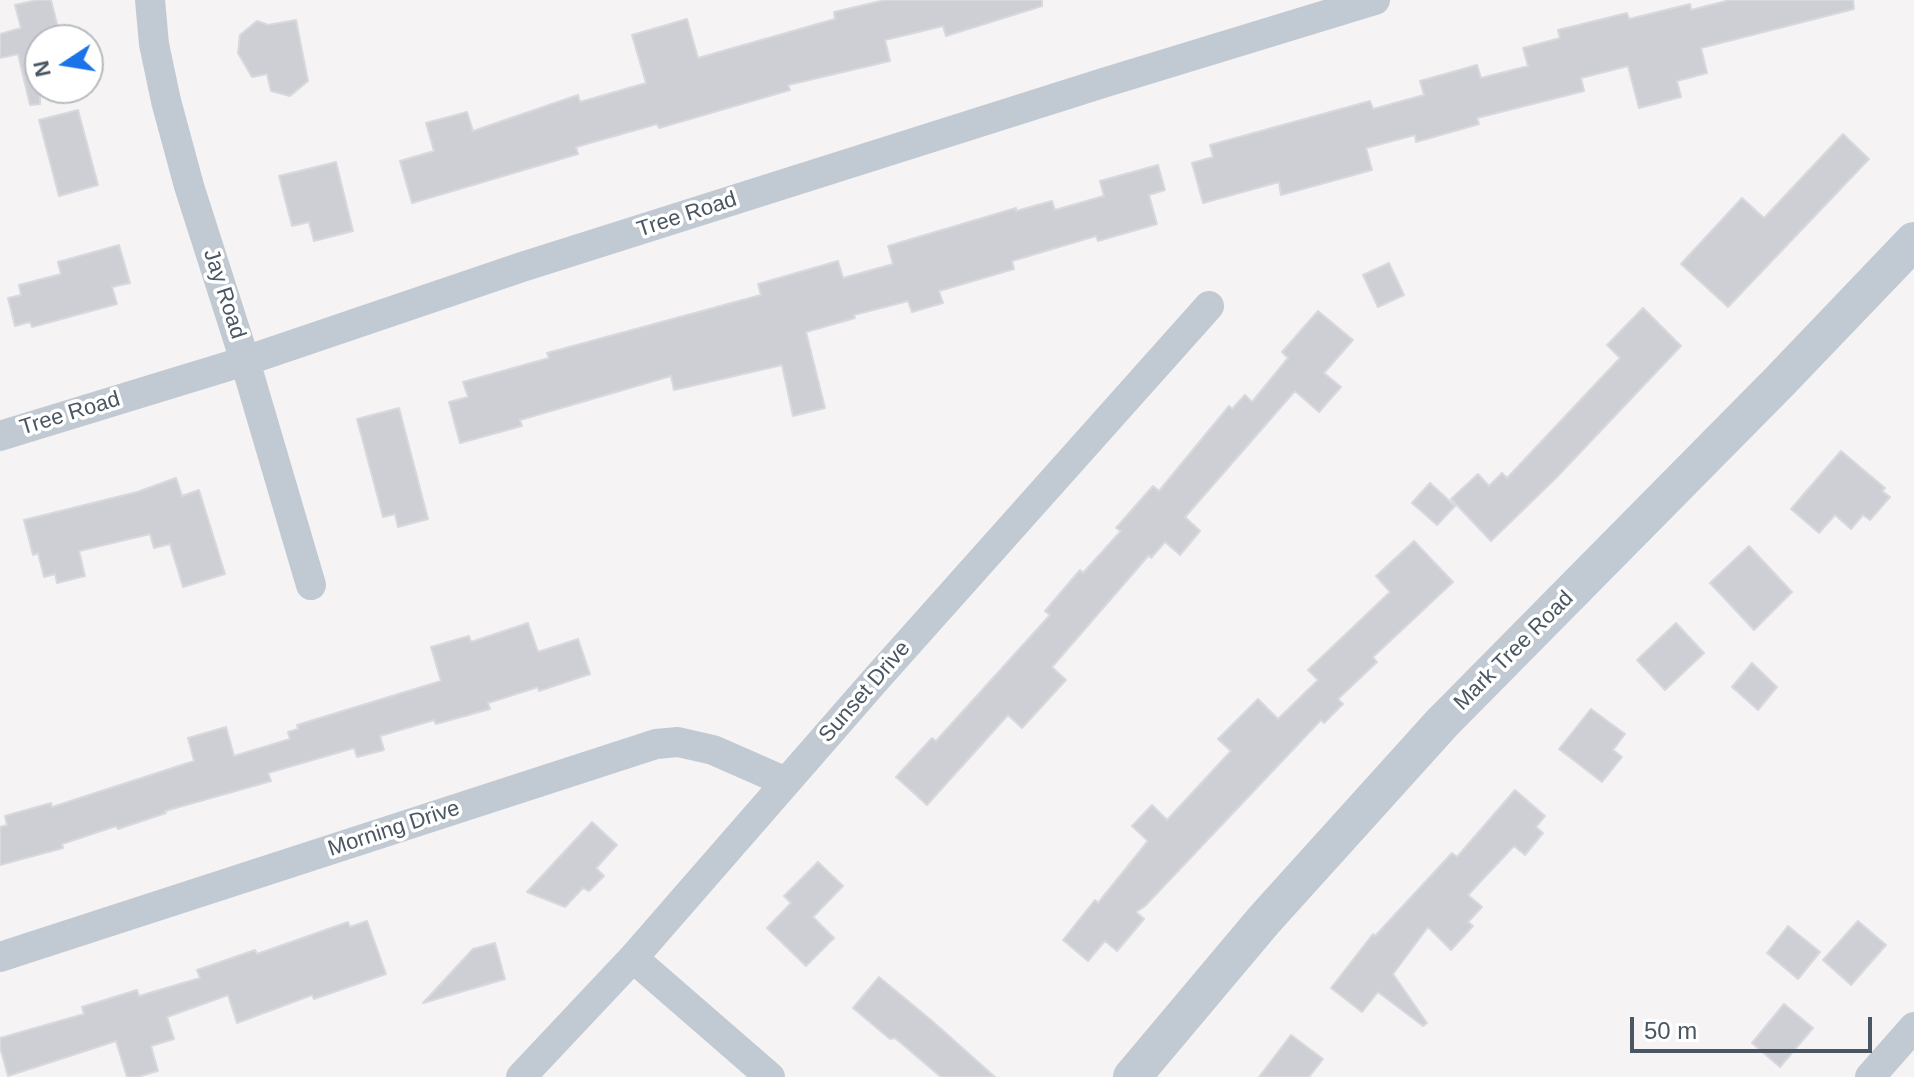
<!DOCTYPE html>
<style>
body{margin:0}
#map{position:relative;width:1914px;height:1077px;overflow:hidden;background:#f5f3f3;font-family:Helvetica,sans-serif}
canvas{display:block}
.north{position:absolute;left:24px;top:24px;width:80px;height:80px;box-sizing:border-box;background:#fff;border:2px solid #b7bbc0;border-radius:50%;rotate:258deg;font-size:22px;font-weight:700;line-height:32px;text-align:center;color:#4a5661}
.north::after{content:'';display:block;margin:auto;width:28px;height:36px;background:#1a73e8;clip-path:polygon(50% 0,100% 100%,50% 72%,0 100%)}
.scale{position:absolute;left:1630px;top:1017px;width:242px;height:36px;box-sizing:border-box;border:4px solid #4a5661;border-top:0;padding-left:10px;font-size:24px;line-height:28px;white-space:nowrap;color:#4a5661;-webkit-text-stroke:6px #fff;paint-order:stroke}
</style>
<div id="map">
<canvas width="1914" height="1077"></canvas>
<div class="north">N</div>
<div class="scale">50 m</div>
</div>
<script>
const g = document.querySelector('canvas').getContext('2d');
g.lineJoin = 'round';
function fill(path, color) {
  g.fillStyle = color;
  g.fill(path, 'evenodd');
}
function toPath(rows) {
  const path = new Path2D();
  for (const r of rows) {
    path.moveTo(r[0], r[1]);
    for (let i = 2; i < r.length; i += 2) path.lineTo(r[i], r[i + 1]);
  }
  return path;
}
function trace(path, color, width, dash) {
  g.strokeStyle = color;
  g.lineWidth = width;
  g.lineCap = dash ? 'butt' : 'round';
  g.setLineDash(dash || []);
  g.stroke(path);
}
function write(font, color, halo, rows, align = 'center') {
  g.font = font + ' Helvetica,sans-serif';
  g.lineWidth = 7;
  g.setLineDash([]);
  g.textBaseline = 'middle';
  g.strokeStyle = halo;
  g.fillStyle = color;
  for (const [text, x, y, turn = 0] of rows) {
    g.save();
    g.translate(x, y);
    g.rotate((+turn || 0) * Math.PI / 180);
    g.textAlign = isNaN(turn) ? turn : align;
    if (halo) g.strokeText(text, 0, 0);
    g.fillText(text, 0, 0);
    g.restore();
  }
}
const building = toPath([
 [37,0,51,0,61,40,40,40,40,104,30,105,18,54,0,58,0,34,21,28,15,5,37,0],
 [885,0,1042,0,1042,6,946,36,943,26,885,40,890,61,788,85,790,90,659,128,657,124,576,147,578,154,412,203,400,161,434,151,426,123,467,112,473,131,578,95,580,102,646,83,632,35,687,19,698,58,835,19,834,12,885,0],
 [1730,0,1853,0,1854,9,1701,48,1707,73,1677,81,1681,97,1639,108,1628,66,1581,78,1584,91,1477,118,1479,124,1416,142,1415,135,1366,148,1372,170,1281,195,1279,182,1203,203,1192,163,1213,157,1210,145,1370,101,1373,109,1424,95,1420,81,1477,65,1481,78,1528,66,1523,48,1560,38,1558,30,1627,13,1629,19,1690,4,1691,10,1730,0],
 [296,20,308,81,290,96,271,91,267,74,252,77,238,53,240,35,257,21,268,25,296,20],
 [78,110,98,185,59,196,39,120,78,110],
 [1843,134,1869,159,1728,307,1681,264,1742,198,1764,218,1843,134],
 [336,162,353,231,314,241,309,222,292,226,279,176,336,162],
 [1158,165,1165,190,1149,195,1157,224,1098,241,1096,236,1012,261,1014,269,939,291,943,303,912,312,908,301,854,315,855,318,806,332,825,408,793,416,782,365,674,390,671,376,520,420,522,426,460,443,449,402,468,397,463,382,549,358,547,353,761,295,758,284,838,261,843,278,893,264,888,246,1016,208,1016,211,1052,201,1055,210,1104,196,1100,181,1158,165],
 [119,245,130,283,112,287,117,304,32,327,30,322,15,326,8,298,21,295,19,285,61,274,58,262,119,245],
 [1389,263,1404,295,1378,307,1363,275,1389,263],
 [1643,308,1681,346,1556,478,1491,541,1451,499,1478,474,1489,486,1502,473,1507,478,1620,358,1607,345,1643,308],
 [1318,311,1353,340,1324,373,1341,387,1319,412,1295,391,1185,517,1200,531,1180,555,1165,542,1151,558,1149,555,1052,667,1066,680,1022,728,1008,715,927,805,896,777,932,738,936,741,1050,615,1045,611,1080,570,1083,573,1121,531,1116,528,1153,486,1159,491,1229,406,1232,409,1245,395,1252,402,1288,358,1282,352,1318,311],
 [399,408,428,519,398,527,395,514,383,517,357,419,399,408],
 [1841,451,1885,488,1882,491,1890,497,1870,520,1863,515,1851,529,1835,515,1819,533,1791,509,1841,451],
 [176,478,182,496,199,490,225,574,183,587,170,544,154,548,150,534,79,551,85,576,57,583,55,574,44,577,38,553,33,555,24,520,137,492,176,478],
 [1430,483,1455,506,1437,525,1412,503,1430,483],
 [1414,541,1453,582,1373,657,1377,662,1338,699,1343,704,1324,723,1321,720,1145,906,1136,912,1144,919,1117,951,1105,941,1088,961,1063,940,1095,900,1098,903,1148,841,1132,826,1152,805,1167,820,1231,751,1218,739,1258,699,1278,719,1318,680,1308,670,1390,592,1376,576,1414,541],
 [1749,546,1792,592,1754,630,1710,583,1749,546],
 [528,623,538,652,578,639,590,674,539,691,538,687,488,703,490,709,436,724,434,720,380,736,384,750,357,757,354,748,268,773,271,781,165,811,166,813,118,829,116,826,62,844,63,848,0,865,0,827,7,825,5,816,51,803,52,807,194,761,188,738,226,727,234,756,290,739,288,732,298,729,297,725,441,681,431,647,469,636,471,642,528,623],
 [1676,623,1704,653,1665,690,1637,660,1676,623],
 [1752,663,1777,687,1758,710,1732,687,1752,663],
 [1591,709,1625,734,1613,750,1622,757,1602,782,1559,749,1591,709],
 [1515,790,1545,816,1536,827,1543,833,1525,855,1514,846,1468,895,1482,907,1468,922,1473,926,1451,950,1428,927,1393,974,1427,1023,1423,1026,1378,992,1362,1012,1331,988,1373,934,1375,936,1452,853,1457,857,1515,790],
 [592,822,617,845,596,868,604,876,589,891,583,888,565,907,527,892,592,822],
 [818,862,843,886,813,917,834,938,806,966,767,928,791,903,784,896,818,862],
 [367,921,386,974,314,999,312,995,237,1023,228,995,167,1017,174,1039,151,1046,158,1071,137,1077,127,1077,116,1041,8,1076,0,1047,0,1038,84,1014,82,1007,137,990,139,996,200,978,197,970,255,950,257,954,348,922,350,927,367,921],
 [1858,921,1886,945,1851,985,1823,960,1858,921],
 [1788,926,1820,952,1798,979,1767,953,1788,926],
 [495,943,505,979,423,1003,473,949,495,943],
 [879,977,931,1020,995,1077,941,1077,895,1038,890,1039,853,1008,879,977],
 [1784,1004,1813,1028,1780,1067,1752,1043,1784,1004],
 [1291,1035,1323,1059,1309,1077,1259,1077,1291,1035]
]);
fill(building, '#cdcfd5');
trace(building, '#d7d9de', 2);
trace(toPath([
 [150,0,154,44,166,101,189,186,245,361,311,585],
 [0,436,245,361,522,267,1103,83,1375,0],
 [0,957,656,744,678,742,713,750,786,782],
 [633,958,770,1077],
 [521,1077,633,958,877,678,1209,306],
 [1870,1077,1914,1027]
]), '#c1cad2', 30);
trace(toPath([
 [1132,1077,1264,920,1442,723,1780,381,1914,241]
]), '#c1cad2', 38);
write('22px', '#4a5661', '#fff', [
 ["Tree Road",687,215,-18],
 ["Jay Road",224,294,72],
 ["Tree Road",70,414,-17],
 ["Mark Tree Road",1514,651,-45],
 ["Sunset Drive",865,692,-49],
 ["Morning Drive",394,829,-18]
]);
</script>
